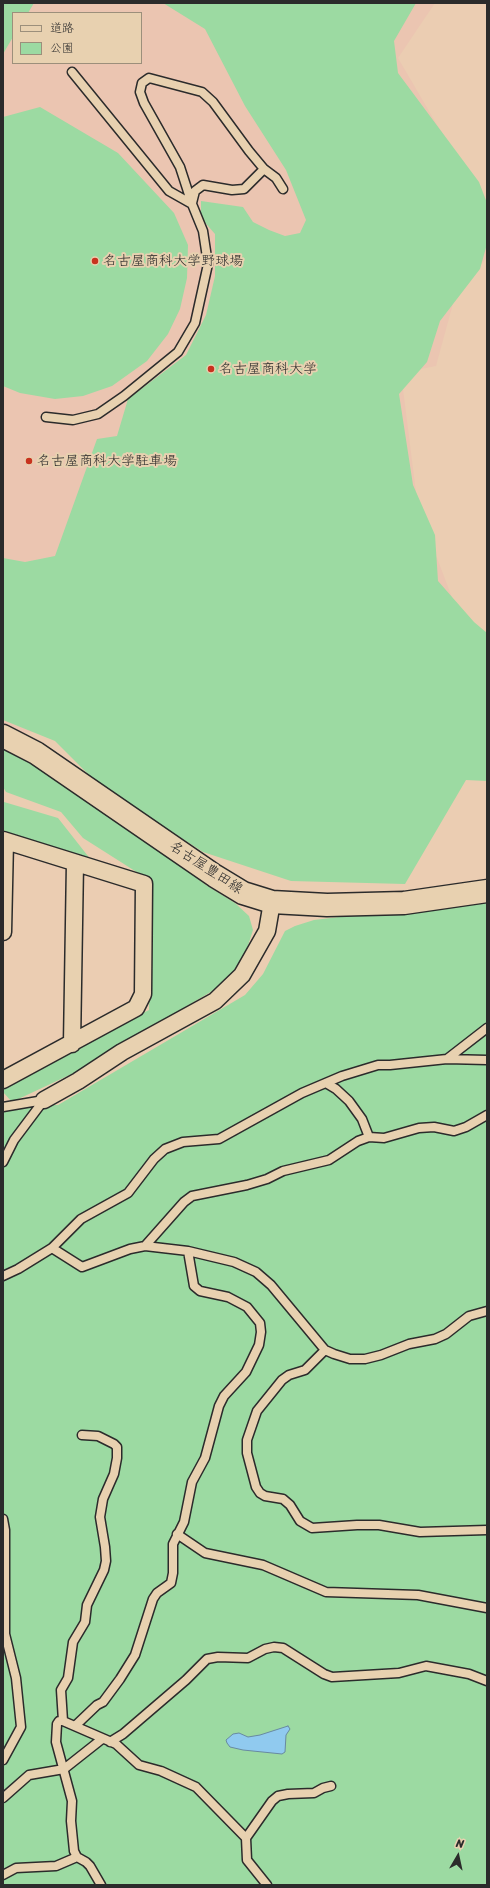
<!DOCTYPE html>
<meta charset="utf-8">
<style>
body{margin:0}
#map{position:relative;width:490px;height:1888px;overflow:hidden;background:#ebcdb2;font-family:Sriracha,"Klee One",sans-serif}
canvas{display:block}
.frame{position:absolute;inset:0;border:4px solid #2b2b2b;pointer-events:none}
.legend{position:absolute;left:12px;top:12px;width:130px;height:52px;box-sizing:border-box;background:#e8d1b0;border:1px solid #9c8f7b;margin:0;padding:5px 7px;list-style:none;font-size:12px;color:#2b2b2b}
.legend li{display:flex;align-items:center;gap:8px;height:20px}
.legend b{width:20px;border:1px solid #9c8f7b}
.north{position:absolute;left:438px;top:1836px;width:40px;height:40px;-webkit-text-stroke:3px #e8d1b0;paint-order:stroke;rotate:9deg;font-size:11px;font-weight:700;line-height:16px;text-align:center;color:#2b2b2b}
.north::after{content:'';display:block;margin:auto;width:14px;height:18px;background:#2b2b2b;clip-path:polygon(50% 0,100% 100%,50% 72%,0 100%)}
</style>
<div id="map">
<canvas width="490" height="1888"></canvas>
<div class="frame"></div>
<ul class="legend">
<li><b style="height:5px;background:#e8d1b0"></b>道路</li>
<li><b style="height:11px;background:#9cdaa2"></b>公園</li>
</ul>
<div class="north">N</div>
</div>
<script>
const g = document.querySelector('canvas').getContext('2d');
g.lineJoin = 'round';
function fill(path, color) {
  g.fillStyle = color;
  g.fill(path, 'evenodd');
}
function toPath(rows) {
  const path = new Path2D();
  for (const r of rows) {
    path.moveTo(r[0], r[1]);
    for (let i = 2; i < r.length; i += 2) path.lineTo(r[i], r[i + 1]);
  }
  return path;
}
function trace(path, color, width, dash) {
  g.strokeStyle = color;
  g.lineWidth = width;
  g.lineCap = dash ? 'butt' : 'round';
  g.setLineDash(dash || []);
  g.stroke(path);
}
function write(font, color, halo, rows, align = 'center') {
  g.font = font + ' Sriracha,"Klee One",sans-serif';
  g.lineWidth = 4;
  g.setLineDash([]);
  g.textBaseline = 'middle';
  g.strokeStyle = halo;
  g.fillStyle = color;
  for (const [text, x, y, turn = 0] of rows) {
    g.save();
    g.translate(x, y);
    g.rotate((+turn || 0) * Math.PI / 180);
    g.textAlign = isNaN(turn) ? turn : align;
    if (halo) g.strokeText(text, 0, 0);
    g.fillText(text, 0, 0);
    g.restore();
  }
}
fill(toPath([
 [3,3,435,3,398,58,436,123,484,195,487,257,454,300,436,366,401,373,418,508,461,621,487,661,25,733,3,728],
 [13,13,141,13,141,63,13,63]
]), '#ebc5b1');
fill(toPath([
 [3,3,34,3,28,13,13,13,13,37,3,54],
 [163,3,416,3,394,41,398,73,479,182,487,203,487,244,480,269,440,321,427,362,399,394,413,485,435,535,438,581,474,622,487,633,487,781,466,780,405,884,291,881,203,852,99,785,55,741,3,720,3,558,25,562,55,556,97,439,117,436,128,399,186,355,206,315,215,276,215,234,201,218,201,201,243,207,253,222,269,230,285,236,300,233,306,220,286,170,245,106,205,29],
 [40,107,118,153,174,213,188,245,187,278,180,309,168,334,147,361,112,386,83,396,55,399,20,393,3,386,3,117],
 [3,745,51,769,206,885,235,903,249,916,253,930,243,961,224,984,78,1071,12,1102,3,1092,3,1089,129,1020,149,1010,150,890,146,878,83,838,61,812,6,792,3,787],
 [4,802,58,818,95,865,3,834],
 [487,899,487,1885,3,1885,3,1103,58,1105,245,995,263,974,285,931,295,926,314,920]
]), '#9cdaa2');
const water = toPath([
 [288,1726,290,1729,286,1735,285,1752,282,1754,243,1750,230,1747,227,1743,226,1740,233,1734,239,1733,248,1737,260,1735,288,1726]
]);
fill(water, '#90caef');
trace(water, '#688aa1', 1);
const lane = toPath([
 [192,203,195,191,203,185,232,190,244,189,264,169],
 [192,204,180,167,144,103,140,92,142,83,149,78,202,92,213,102,249,151,264,169,276,178,283,189],
 [46,417,73,420,98,414,124,396,178,352,195,323,208,264,203,231,192,204,169,191,72,72],
 [447,1059,487,1060],
 [326,1083,336,1089,349,1101,362,1119,369,1137],
 [3,1107,44,1100],
 [3,1162,14,1140,44,1100],
 [145,1246,184,1202,192,1196,247,1185,267,1179,283,1171,329,1160,358,1141,369,1137,384,1138,419,1128,434,1127,454,1131,466,1127,487,1115],
 [52,1248,82,1267,130,1249,145,1246,188,1251,234,1262,256,1272,271,1285,325,1350,334,1354,350,1359,365,1359,381,1355,409,1344,435,1339,446,1334,469,1316,487,1311],
 [3,1276,18,1269,52,1248,81,1219,128,1193,154,1159,165,1149,183,1142,219,1139,302,1093,342,1076,378,1065,390,1065,447,1059,487,1028],
 [325,1350,305,1370,289,1375,282,1380,257,1411,247,1440,247,1453,256,1487,260,1493,265,1496,283,1499,290,1505,300,1521,312,1528,357,1525,379,1525,420,1532,487,1530],
 [3,1519,5,1530,5,1634,16,1678,21,1727,3,1760],
 [177,1534,205,1553,263,1565,326,1592,418,1595,487,1608],
 [63,1721,61,1690,68,1678,73,1642,85,1622,87,1605,104,1570,106,1561,105,1547,100,1517,103,1499,114,1474,117,1458,117,1447,114,1444,98,1436,82,1435],
 [75,1726,97,1705,103,1702,120,1679,135,1655,153,1599,157,1593,171,1583,173,1573,173,1544,184,1522,192,1482,205,1458,219,1406,224,1396,246,1372,259,1345,261,1332,260,1323,247,1307,228,1297,200,1291,194,1286,188,1251],
 [110,1742,123,1734,186,1680,207,1659,218,1657,248,1658,265,1649,274,1647,283,1648,324,1674,332,1677,399,1673,426,1666,469,1674,487,1681],
 [3,1798,29,1775,64,1769,102,1739],
 [246,1838,272,1801,278,1796,288,1794,314,1793,323,1788,331,1786],
 [3,1875,16,1868,56,1866,77,1857],
 [101,1885,90,1866,86,1862,77,1857,74,1851,71,1821,72,1801,56,1742,57,1724,59,1721,63,1721,116,1744,139,1765,161,1771,196,1787,246,1838,247,1860,267,1885]
]);
const street = toPath([
 [3,840,144,884,143,994,136,1008,3,1080],
 [3,932,5,841],
 [72,1044,75,863],
 [44,1100,78,1081,122,1052,215,1001,242,975,267,931,272,902]
]);
const primary = toPath([
 [3,736,36,753,215,876,243,893,272,902,327,905,404,903,487,891]
]);
trace(lane, '#2b2b2b', 11);
trace(street, '#2b2b2b', 19);
trace(primary, '#2b2b2b', 25);
trace(lane, '#e8d1b0', 8);
trace(street, '#e8d1b0', 16);
trace(primary, '#e8d1b0', 22);
for (const [x, y, r, color] of [
 [95,261,4,"#c8321e"],
 [211,369,4,"#c8321e"],
 [29,461,4,"#c8321e"]
]) {
  const dot = new Path2D();
  dot.arc(x, y, r, 0, 2 * Math.PI);
  g.fillStyle = color;
  g.fill(dot);
  trace(dot, '#e8d1b0', 1.5);
}
write('14px', '#2b2b2b', '#e8d1b0', [
 ["名古屋商科大学野球場",103,261],
 ["名古屋商科大学",219,369],
 ["名古屋商科大学駐車場",37,461]
], 'left');
write('14px', '#2b2b2b', '#e8d1b0', [
 ["名古屋豊田線",206,868,33]
]);
</script>
